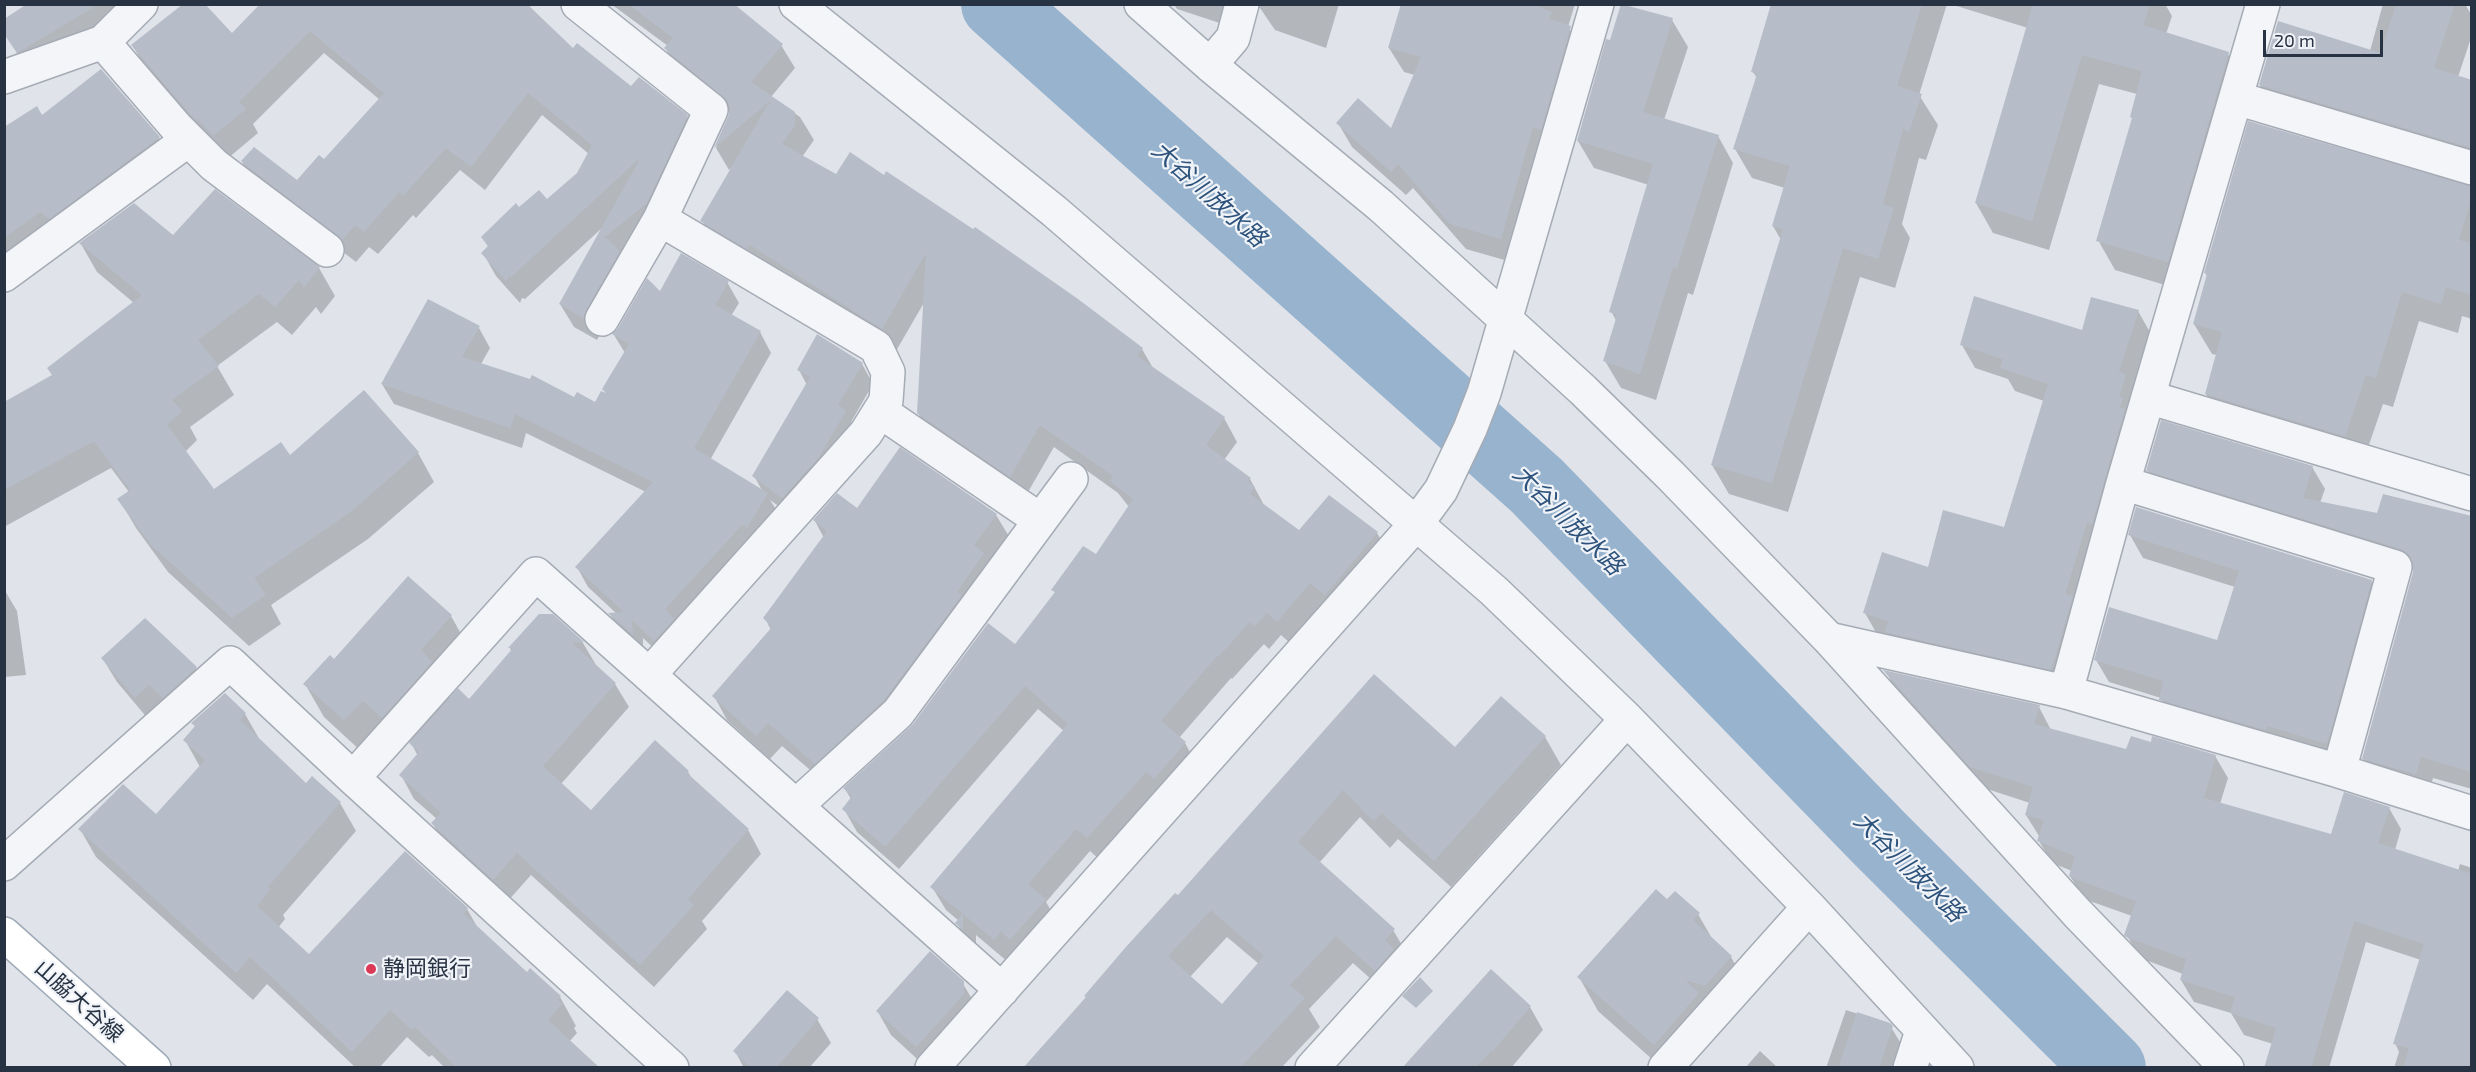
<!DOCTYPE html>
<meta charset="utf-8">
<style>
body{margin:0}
#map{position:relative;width:2476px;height:1072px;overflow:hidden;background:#e0e4ea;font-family:"Exo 2",sans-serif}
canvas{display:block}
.frame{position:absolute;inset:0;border:6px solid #273243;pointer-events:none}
.scale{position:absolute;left:2263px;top:30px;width:120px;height:27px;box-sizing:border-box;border:3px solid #273243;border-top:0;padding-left:8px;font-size:18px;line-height:21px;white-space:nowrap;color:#273243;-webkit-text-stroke:4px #f0f3f7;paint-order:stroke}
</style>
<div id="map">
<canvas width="2476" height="1072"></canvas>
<div class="frame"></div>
<div class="scale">20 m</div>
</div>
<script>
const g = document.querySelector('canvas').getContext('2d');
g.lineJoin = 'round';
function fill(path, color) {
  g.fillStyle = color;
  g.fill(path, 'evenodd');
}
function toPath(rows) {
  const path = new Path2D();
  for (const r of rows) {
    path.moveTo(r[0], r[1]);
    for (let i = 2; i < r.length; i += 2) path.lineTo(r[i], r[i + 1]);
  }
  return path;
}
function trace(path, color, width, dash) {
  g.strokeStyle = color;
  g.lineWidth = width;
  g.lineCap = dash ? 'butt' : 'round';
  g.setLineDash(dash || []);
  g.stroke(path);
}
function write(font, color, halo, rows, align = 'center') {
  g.font = font + ' "Exo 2","Noto Sans JP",sans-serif';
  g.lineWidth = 4.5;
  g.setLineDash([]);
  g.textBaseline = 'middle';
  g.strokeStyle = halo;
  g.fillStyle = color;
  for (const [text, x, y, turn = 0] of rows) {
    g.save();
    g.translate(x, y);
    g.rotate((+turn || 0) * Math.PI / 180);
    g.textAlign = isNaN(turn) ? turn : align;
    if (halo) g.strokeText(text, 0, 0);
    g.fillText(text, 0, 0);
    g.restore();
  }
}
fill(toPath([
 [30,4,147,4,31,74,4,33],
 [262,4,532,4,529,8,573,50,632,88,687,116,700,140,597,340,574,327,560,304,602,228,525,299,522,298,520,303,496,276,483,253,489,248,482,237,519,209,547,201,578,174,589,154,542,115,485,190,460,170,416,218,413,215,378,254,369,247,356,262,256,185,242,162,297,182,324,162,380,100,324,53,253,124,258,133,227,159,210,143,146,69,133,46,232,35],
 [611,4,736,4,739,10,781,45,795,68,771,97,800,117,814,140,802,157,1142,349,1153,368,1224,418,1237,442,1224,460,1250,479,1265,507,1299,532,1377,533,1390,556,1291,644,1281,635,1269,649,1264,644,1232,679,1231,678,1179,738,1185,743,1198,767,1101,861,1090,851,1046,902,1059,924,1008,962,976,935,976,951,970,946,957,923,959,921,946,910,932,887,1064,731,1038,709,899,869,857,832,844,809,851,799,845,789,1015,646,1056,594,1053,590,1096,556,1129,507,1118,493,1054,447,1024,499,932,437,918,413,925,301,896,351,716,244,702,221,734,165,729,170,716,148,730,113,679,72,666,49,668,46],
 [1174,4,1339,4,1326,48,1275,30,1260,8,1250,8,1235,28,1177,9],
 [1402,4,1575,4,1568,27,1584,52,1515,263,1466,249,1413,188,1406,195,1352,147,1338,123,1392,130,1415,75,1404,72,1389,48],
 [1773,4,1947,4,1919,95,1938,125,1926,160,1919,158,1902,224,1910,238,1895,288,1860,277,1788,512,1729,494,1712,465,1781,240,1773,226,1785,188,1752,178,1735,149,1757,78,1753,72],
 [1950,4,2165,4,2172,16,2166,34,2228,54,2245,83,2185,291,2115,270,2098,240,2133,120,2131,117,2137,94,2099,84,2049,250,1993,233,1976,203,2028,28],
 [2383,4,2465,4,2472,16,2472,35,2458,77,2472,82,2472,172,2278,115,2260,85,2370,51],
 [1672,20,1688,47,1664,120,1718,136,1733,163,1693,295,1688,293,1656,400,1621,388,1605,361,1617,322,1611,311,1649,185,1594,168,1578,141,1611,42],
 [101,71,159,138,171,160,4,259,4,161],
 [2472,188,2472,319,2462,316,2458,333,2419,321,2393,407,2383,404,2362,465,2224,424,2206,394,2217,355,2212,354,2194,324,2208,277,2205,273],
 [173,237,319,268,335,296,321,314,316,307,292,335,277,322,217,366,234,395,190,427,197,440,185,452,213,491,289,457,364,392,418,453,434,482,368,539,271,605,281,624,249,646,168,572,136,528,119,499,129,492,111,468,4,527,4,404,54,376,134,303,97,272,81,244],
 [727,282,739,303,731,316,760,332,771,353,710,460,763,492,754,476,807,385,799,370,862,364,873,384,851,422,857,432,794,517,770,500,779,514,666,660,643,638,643,653,621,633,610,614,617,614,588,587,577,567,646,492,526,433,522,448,394,404,382,384,479,328,490,348,481,364,574,399,595,404,608,396,625,353,614,335,660,293],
 [2138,311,2151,334,2064,692,1878,636,1865,613,1929,568,2005,529,2044,401,2015,391,2008,379,1975,368,1962,345,2083,332],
 [2312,467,2325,489,2320,503,2378,515,2472,518,2472,789,2433,778,2428,795,2376,780,2363,758,2415,571,2161,492,2148,470],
 [996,515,1010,538,829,786,782,746,770,759,727,720,714,696,771,630,765,618,824,538,815,521],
 [2130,535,2371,581,2384,603,2340,766,2174,722,2161,698,2109,682,2096,660,2218,642,2235,587,2143,558],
 [4,589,17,611,26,675,4,677],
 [451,616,470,650,442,682,451,699,469,701,512,652,510,649,540,616,552,616,583,643,596,665,615,684,629,707,561,784,592,812,688,772,693,780,748,830,761,854,702,921,707,929,654,987,531,875,507,902,446,847,433,824,437,819,414,799,401,775,418,756,410,741,401,750,382,733,363,753,324,717,305,684,335,661],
 [145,620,196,668,209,691,149,720,117,682,103,659],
 [1886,672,2039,707,2051,730,2127,751,2215,756,2228,778,2220,804,2332,836,2389,808,2401,829,2395,850,2458,871,2460,864,2472,868,2472,1068,2394,1068,2399,1052,2395,1043,2421,960,2366,942,2329,1068,2266,1068,2273,1044,2244,1035,2231,1013,2194,1002,2181,980,2183,974,2140,958,2126,934,2132,916,2084,899,2070,876,2072,871,2052,863,2039,841,2039,836,2026,815,2030,803,1984,788,1897,692],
 [1374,676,1455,749,1545,737,1561,765,1451,887,1398,839,1390,848,1360,817,1319,863,1393,930,1409,957,1391,997,1353,963,1309,1009,1320,1027,1281,1068,1025,1068],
 [1227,937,1259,964,1222,1006,1190,977],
 [245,714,261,742,306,785,312,778,340,803,356,831,283,915,285,919,278,928,310,956,467,909,479,930,527,974,560,997,576,1026,574,1028,577,1033,569,1042,598,1068,445,1068,432,1055,429,1057,407,1037,379,1068,356,1068,267,984,253,1000,96,857,80,829,156,816,200,767,185,740,196,728,193,723],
 [1667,901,1698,914,1714,942,1731,957,1750,991,1662,1068,1598,1011,1579,977],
 [962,982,976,1006,927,1068,891,1035,878,1012],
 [1530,1007,1543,1030,1511,1068,1404,1068],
 [1846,1010,1889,1024,1905,1050,1899,1068,1826,1068],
 [817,1019,831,1043,809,1068,744,1068,735,1051],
 [1760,1051,1778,1068,1745,1068]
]), '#0003');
trace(toPath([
 [997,4,1537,486,1880,839,2110,1068]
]), '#97b3ce', 72);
fill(toPath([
 [27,4,99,4,17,53,4,34,4,19],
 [183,4,205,4,232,33,260,4,527,4,573,48,577,43,631,86,639,77,688,115,647,203,605,237,620,251,586,310,583,318,559,304,641,157,511,277,509,276,506,281,481,253,488,246,481,237,516,203,519,207,539,190,547,199,577,173,592,145,528,93,471,167,446,148,403,196,399,192,364,232,355,225,342,240,241,161,254,147,297,180,319,155,324,159,384,93,310,31,239,102,246,109,213,136,198,119,196,120,191,115,131,45],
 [628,4,734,4,783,44,751,82,795,112,795,125,782,144,836,174,850,152,884,175,886,171,973,229,975,227,1078,299,1143,348,1137,356,1225,417,1206,445,1251,478,1248,481,1255,487,1250,494,1299,530,1329,495,1378,532,1325,595,1310,583,1277,622,1267,613,1255,626,1250,622,1218,657,1217,656,1161,721,1186,742,1154,779,1146,772,1087,838,1076,829,1028,884,1046,899,1010,940,1001,931,994,940,963,914,963,930,955,923,963,914,930,887,1068,724,1025,686,885,847,842,809,852,796,843,788,913,724,988,623,1015,644,1055,592,1051,590,1083,546,1096,554,1133,499,1110,481,1113,476,1040,425,1010,477,917,413,926,253,882,329,750,245,747,249,700,221,770,101,714,148,728,117,730,109,728,101,664,48,673,38],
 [1401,4,1533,4,1552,12,1549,19,1571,26,1541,130,1533,127,1501,239,1450,224,1398,164,1391,172,1336,123,1358,98,1391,128,1421,57,1388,48],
 [1621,4,1673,18,1643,112,1719,135,1677,268,1673,267,1640,374,1603,361,1617,315,1609,312,1653,164,1577,141,1606,39,1610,40],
 [1771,4,1922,4,1897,86,1922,94,1909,132,1903,129,1883,204,1894,208,1878,259,1843,248,1772,483,1711,465,1783,229,1772,226,1790,166,1733,149,1757,74,1751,72],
 [2033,4,2150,4,2143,25,2229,52,2168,262,2096,241,2132,118,2130,117,2142,71,2082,55,2032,221,1975,203],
 [2396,4,2455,4,2434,68,2472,80,2472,148,2259,85,2278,21,2381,53],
 [101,69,160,137,49,219,40,212,4,238,4,127,37,106,42,115],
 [2248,121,2472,186,2472,197,2459,240,2472,243,2472,295,2446,287,2441,304,2402,292,2376,378,2366,375,2345,436,2205,394,2222,332,2193,324,2207,274,2204,273],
 [215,189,320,267,304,287,299,280,275,307,259,294,198,340,219,366,172,400,182,411,167,425,214,489,281,442,290,455,364,390,419,452,352,511,254,578,266,595,232,618,150,544,117,499,130,490,94,441,4,490,4,402,52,375,47,368,142,295,79,243,134,203,173,235],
 [681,253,729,281,715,305,761,331,694,448,768,493,747,528,742,525,665,609,674,619,654,641,632,620,633,635,608,613,624,612,575,567,653,482,515,414,510,428,381,384,428,299,480,326,462,357,530,379,532,375,574,397,577,392,595,402,601,391,606,393,602,389,629,344,612,334,618,328,647,278,660,291],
 [1974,296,2082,330,2091,297,2139,310,2119,371,2126,375,2119,397,2123,398,2120,408,2125,409,2092,524,2087,523,2065,594,2073,596,2051,670,1885,632,1888,621,1863,613,1882,552,1928,567,1943,510,2004,527,2048,384,2000,368,2003,359,1960,345],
 [817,334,863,363,838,405,846,411,819,457,782,498,752,476,810,377,797,370],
 [2161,420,2313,466,2303,498,2377,513,2383,494,2472,516,2472,772,2421,757,2416,774,2362,759,2413,572,2413,563,2409,555,2401,549,2146,471],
 [900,447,997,514,974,545,984,553,957,592,962,595,884,700,815,764,768,723,756,736,712,696,772,627,763,618,827,531,813,520,837,493,857,508],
 [2136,507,2372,580,2327,744,2267,726,2266,730,2159,700,2163,681,2094,660,2109,607,2217,640,2239,571,2128,535],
 [408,576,452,615,421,650,432,662,382,718,363,701,344,720,303,684,330,655,334,659],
 [539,614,553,614,584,642,572,643,616,683,543,766,591,810,655,740,689,771,687,773,749,829,688,899,694,905,640,965,517,853,493,880,431,823,441,813,399,775,419,752,409,743,458,688,469,699,513,648,508,648],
 [145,618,197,667,163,698,149,685,135,698,101,658],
 [1883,670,2040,705,2034,724,2126,749,2131,736,2151,742,2152,736,2216,755,2204,798,2331,834,2344,792,2390,807,2378,843,2472,874,2472,1068,2403,1068,2409,1048,2393,1044,2424,944,2354,921,2311,1068,2264,1068,2276,1028,2230,1013,2235,997,2180,980,2186,959,2126,937,2124,935,2136,901,2070,877,2069,876,2075,856,2037,841,2044,820,2025,815,2033,787,1970,767],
 [1374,674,1455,747,1501,696,1546,736,1434,861,1382,813,1373,821,1343,790,1298,842,1395,929,1385,940,1394,949,1375,971,1336,936,1290,985,1305,998,1240,1068,1023,1068,1086,997,1084,996,1125,948,1175,893,1178,895],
 [1211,910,1264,956,1222,1004,1168,956],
 [225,693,246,713,240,720,306,783,312,776,341,802,268,887,270,889,257,906,309,954,405,851,468,908,464,914,527,972,530,968,561,996,558,1000,562,1004,548,1020,600,1068,457,1068,415,1027,412,1030,390,1010,352,1052,250,957,236,973,78,829,123,784,156,814,205,760,183,740,195,726,191,723],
 [1656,889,1667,899,1675,891,1700,913,1693,920,1732,956,1705,986,1685,980,1699,993,1654,1045,1577,977],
 [930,951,964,981,964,994,916,1047,876,1011],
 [1491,969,1531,1006,1492,1052,1491,1051,1475,1068,1402,1068],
 [1420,977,1433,991,1416,1008,1402,996],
 [787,990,819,1018,776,1068,751,1068,733,1051],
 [1857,1012,1890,1023,1893,1026,1879,1068,1838,1068]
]), '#b6bdc8');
const minor = toPath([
 [578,4,711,110,660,219,602,319],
 [796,4,1054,211,1494,591,1627,719,1809,907,1957,1068],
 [1141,4,1210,65,1381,206,1583,390,1670,475,1829,639,2078,914,2227,1068],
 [103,42,177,128,214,165,327,250],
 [1210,65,1233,38,1242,4],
 [4,77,103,42,141,4],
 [2236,98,2472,168],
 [4,275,188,140],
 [2148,397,2472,494],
 [880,411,1040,520],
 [2123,483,2395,567,2339,771],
 [1829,639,2066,692,2339,771,2472,813],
 [649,675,866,433,886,401,888,372,876,347,660,219],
 [2066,692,2123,483,2263,4],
 [353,778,536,574,1002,990],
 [796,806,898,713,1071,479],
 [4,864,230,663,353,778,672,1068],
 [932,1068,1416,524,1441,490,1470,429,1484,393,1597,4],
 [1312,1068,1627,719],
 [1665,1068,1809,907],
 [1910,1068,1922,1031]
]);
const major = toPath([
 [4,934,154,1068]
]);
trace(minor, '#a5abb5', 36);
trace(major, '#9ea9b7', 36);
trace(minor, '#f3f5f8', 33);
trace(major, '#fff', 33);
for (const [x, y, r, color] of [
 [371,969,6,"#db3956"]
]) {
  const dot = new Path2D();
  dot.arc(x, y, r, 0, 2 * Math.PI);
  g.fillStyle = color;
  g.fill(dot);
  trace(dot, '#f0f3f7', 2);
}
write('22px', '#273243', '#f0f3f7', [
 ["静岡銀行",383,969]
], 'left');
write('22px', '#273243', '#f0f3f7', [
 ["山脇大谷線",79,1001,42]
]);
write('italic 24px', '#2d527b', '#f0f3f7', [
 ["大谷川放水路",1209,194,42],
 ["大谷川放水路",1568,520,45],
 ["大谷川放水路",1909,867,45]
]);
</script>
